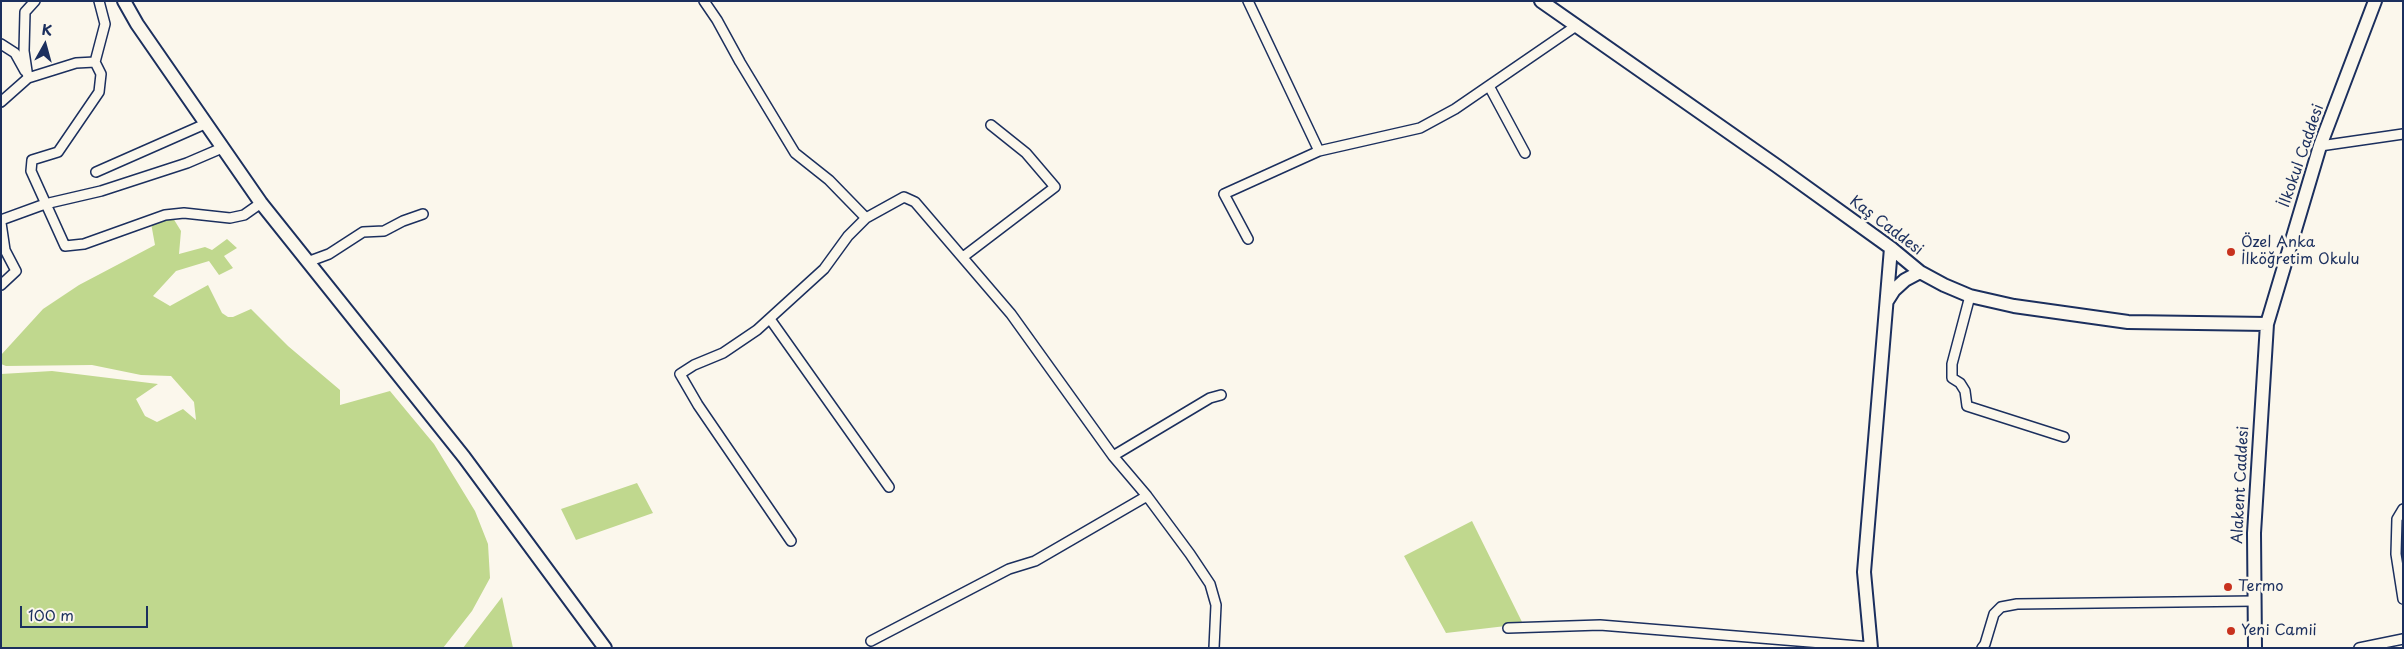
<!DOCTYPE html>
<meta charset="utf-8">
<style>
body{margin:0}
#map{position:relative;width:2404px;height:649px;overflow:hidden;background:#fbf7ec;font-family:"Playpen Sans",sans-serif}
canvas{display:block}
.frame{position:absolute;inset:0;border:2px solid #1b2f5e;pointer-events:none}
.north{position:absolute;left:20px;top:20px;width:50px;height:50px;-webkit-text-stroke:4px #fbf7ec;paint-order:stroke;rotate:7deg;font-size:14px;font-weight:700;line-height:20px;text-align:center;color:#1b2f5e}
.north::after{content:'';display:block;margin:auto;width:18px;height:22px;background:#1b2f5e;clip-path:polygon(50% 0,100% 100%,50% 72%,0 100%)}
.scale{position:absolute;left:20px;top:606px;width:128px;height:22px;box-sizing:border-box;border:2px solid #1b2f5e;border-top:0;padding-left:6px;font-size:15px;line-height:18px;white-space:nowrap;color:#1b2f5e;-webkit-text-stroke:4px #fbf7ec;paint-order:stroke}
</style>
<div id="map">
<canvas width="2404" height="649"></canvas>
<div class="frame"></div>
<div class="north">K</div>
<div class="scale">100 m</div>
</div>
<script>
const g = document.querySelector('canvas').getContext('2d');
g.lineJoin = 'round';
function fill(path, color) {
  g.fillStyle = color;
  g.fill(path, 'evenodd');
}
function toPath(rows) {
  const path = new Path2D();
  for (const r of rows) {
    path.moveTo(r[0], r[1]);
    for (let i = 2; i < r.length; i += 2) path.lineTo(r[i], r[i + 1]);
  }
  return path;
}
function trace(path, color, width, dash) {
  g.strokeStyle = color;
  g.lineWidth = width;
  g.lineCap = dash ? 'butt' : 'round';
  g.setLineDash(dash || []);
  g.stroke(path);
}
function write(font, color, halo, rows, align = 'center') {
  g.font = font + ' "Playpen Sans",sans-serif';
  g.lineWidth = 5;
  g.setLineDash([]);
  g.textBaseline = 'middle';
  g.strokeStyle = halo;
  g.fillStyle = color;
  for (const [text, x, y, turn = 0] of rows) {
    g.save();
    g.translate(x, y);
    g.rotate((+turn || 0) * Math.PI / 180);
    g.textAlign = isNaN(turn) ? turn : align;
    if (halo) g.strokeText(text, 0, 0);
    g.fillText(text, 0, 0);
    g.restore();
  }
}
fill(toPath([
 [173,218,181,231,179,254,205,247,212,250,227,239,237,248,224,256,233,268,219,275,209,261,176,271,153,296,170,306,208,285,222,313,228,317,233,317,251,309,288,346,340,390,340,405,390,391,434,444,475,511,488,544,490,578,472,611,443,648,1,648,1,374,52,371,158,384,136,399,145,416,157,422,183,409,196,420,194,402,171,376,141,375,92,365,6,366,1,364,1,355,43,309,79,285,155,245,151,223],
 [637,483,653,513,576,540,561,509],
 [1472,521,1523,624,1446,633,1404,556],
 [502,597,513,648,463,648,472,636]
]), '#c0d88e');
const street = toPath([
 [704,1,717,20,740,62,795,153,829,180,866,218,904,197,915,202,1011,314,1113,456,1147,496,1190,554,1210,584,1216,605,1214,648],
 [1248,1,1319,151],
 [1,44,15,53,25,71],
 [95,62,101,74,99,92,58,152,32,160,31,171,65,246,84,244,165,215,184,213,230,218,244,215,261,203],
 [28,78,24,51,25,12,35,1],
 [1489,86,1525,153],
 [1,102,28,78,76,63,95,62,105,24,99,1],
 [2320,146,2403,134],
 [96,172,205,124],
 [1,220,45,204,101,191,187,163,222,148],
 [1,223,5,250,16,271,1,285],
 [1248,239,1224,194,1319,151,1420,128,1455,109,1576,26],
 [963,257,1055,187,1026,153,991,125],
 [310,261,329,254,363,232,384,231,403,221,423,214],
 [1970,296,1952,364,1952,378,1960,383,1965,391,1967,406,2064,437],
 [770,319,889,487],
 [1113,456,1210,398,1221,395],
 [2403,509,2397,519,2396,554,2403,599],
 [791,541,698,405,680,374,694,365,723,353,757,330,824,269,848,236,866,218],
 [1508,628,1600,625,1871,647],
 [871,641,1009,569,1035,561,1147,496],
 [1982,648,1985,644,1994,614,2001,607,2017,604,2255,601],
 [2359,648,2403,639]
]);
const secondary = toPath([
 [124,1,137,24,261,203,464,457,605,648],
 [1541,1,1777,166,1891,248,1920,272,1944,285,1970,296,2014,306,2128,322,2267,324],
 [1887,301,1894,290,1905,280,1920,272],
 [1871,648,1864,572,1891,248],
 [2255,648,2254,533,2267,324,2320,146,2375,1]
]);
trace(street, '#1b2f5e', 12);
trace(secondary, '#1b2f5e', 16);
trace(street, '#fbf7ec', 9);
trace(secondary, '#fbf7ec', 12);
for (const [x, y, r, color] of [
 [2231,252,5,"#c8321e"],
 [2228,587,5,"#c8321e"],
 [2231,631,5,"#c8321e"]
]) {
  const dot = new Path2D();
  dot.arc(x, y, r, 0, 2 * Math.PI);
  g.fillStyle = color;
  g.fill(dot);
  trace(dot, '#fbf7ec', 2);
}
write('15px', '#1b2f5e', '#fbf7ec', [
 ["İlkokul Caddesi",2302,156,-71],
 ["Kaş Caddesi",1886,226,37],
 ["Alakent Caddesi",2241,485,-87]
]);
write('15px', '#1b2f5e', '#fbf7ec', [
 ["Özel Anka",2241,243],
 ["İlköğretim Okulu",2241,260],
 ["Termo",2238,587],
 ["Yeni Camii",2241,631]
], 'left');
</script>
